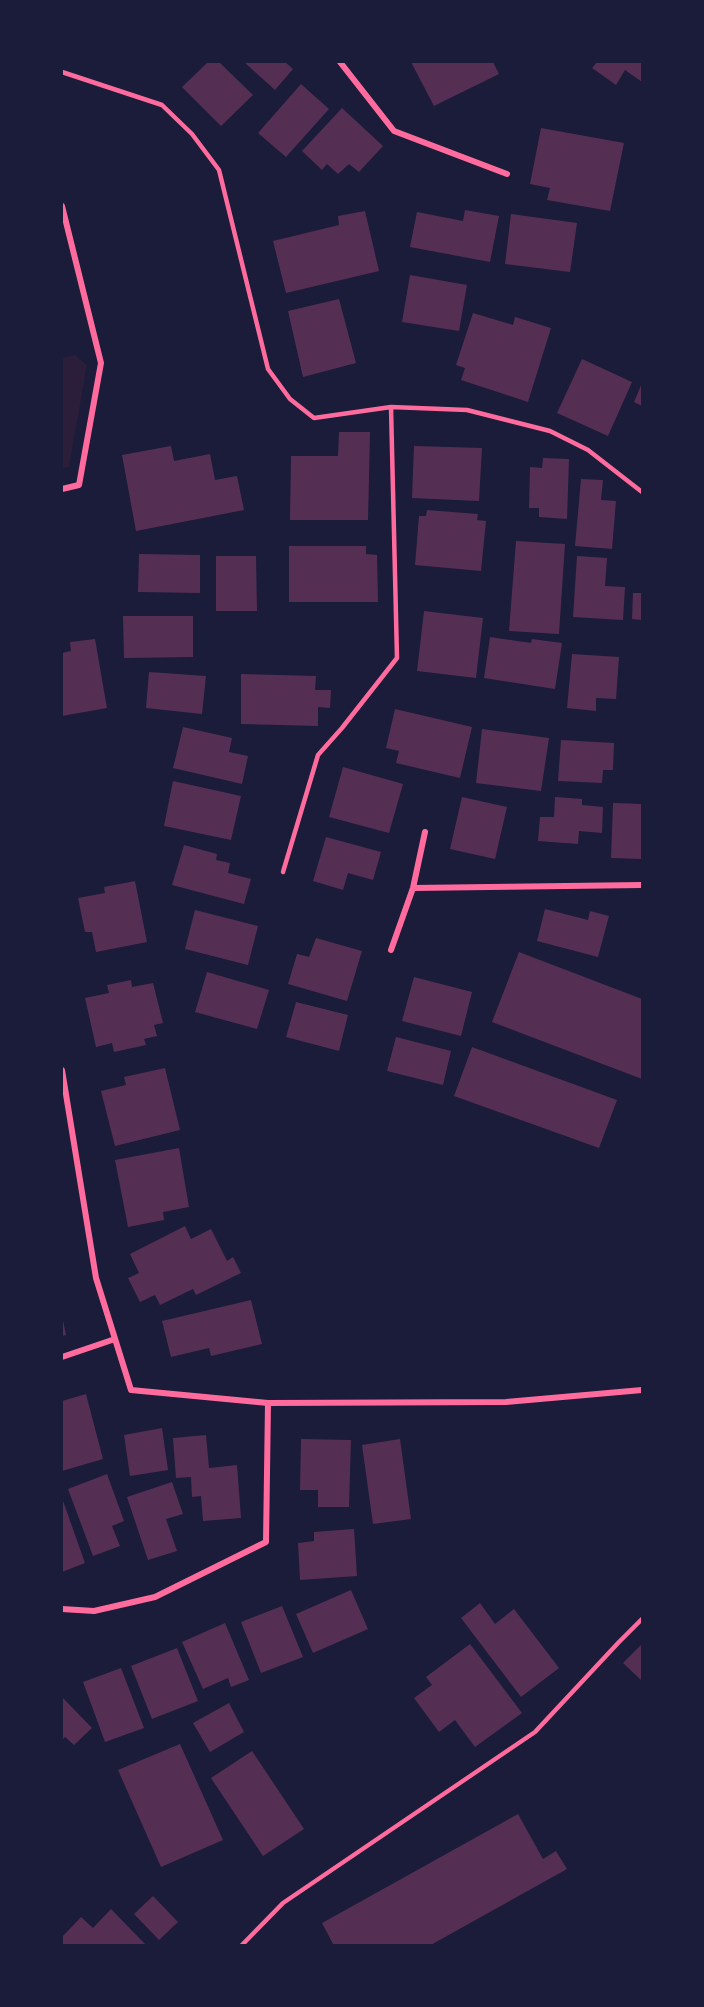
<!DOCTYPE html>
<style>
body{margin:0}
#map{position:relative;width:704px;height:2007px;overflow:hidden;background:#1b1b3a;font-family:"DejaVu Sans",sans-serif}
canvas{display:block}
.frame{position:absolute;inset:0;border:63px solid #1b1b3a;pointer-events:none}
</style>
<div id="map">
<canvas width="704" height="2007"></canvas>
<div class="frame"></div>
</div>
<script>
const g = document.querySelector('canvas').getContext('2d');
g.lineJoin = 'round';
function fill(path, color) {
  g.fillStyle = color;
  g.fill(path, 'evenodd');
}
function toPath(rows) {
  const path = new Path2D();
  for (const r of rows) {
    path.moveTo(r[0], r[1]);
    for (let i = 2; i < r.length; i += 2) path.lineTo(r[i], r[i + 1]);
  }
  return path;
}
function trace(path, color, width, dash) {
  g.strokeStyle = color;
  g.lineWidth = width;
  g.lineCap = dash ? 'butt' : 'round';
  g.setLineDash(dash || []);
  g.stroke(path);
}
fill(toPath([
 [75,355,87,365,69,467,62,468,62,358]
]), '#2a1e3b');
fill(toPath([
 [208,62,219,62,253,95,221,126,182,87],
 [244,62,285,62,293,69,275,90],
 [411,62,493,62,499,74,434,106],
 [597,62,642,62,642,82,625,70,616,85,592,68],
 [301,84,329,109,286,157,258,133],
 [342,108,383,146,359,172,349,164,338,174,327,164,322,170,302,151],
 [541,128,624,143,610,211,547,200,550,188,530,184],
 [465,210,499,216,490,262,410,247,417,212,463,221],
 [365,211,379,271,286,293,273,241,339,225,338,216],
 [511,214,577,223,570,272,505,264],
 [410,275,467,285,459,331,402,322],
 [339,299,356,363,303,377,288,311],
 [473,313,513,325,515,317,551,328,528,402,461,380,465,368,456,365],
 [582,359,632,382,608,436,557,413],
 [642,383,642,406,634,402],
 [339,432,370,432,368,520,290,520,291,456,338,456],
 [171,446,174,461,210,454,215,480,237,476,244,510,136,531,122,455],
 [414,446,482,448,479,501,412,498],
 [543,458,569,459,567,519,539,517,539,508,529,508,530,467,542,468],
 [581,479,603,480,601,500,616,501,612,549,575,546],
 [427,510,478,514,477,520,486,521,481,571,415,565,419,516,426,516],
 [516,541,565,544,559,634,509,631],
 [289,546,366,546,366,554,377,555,378,602,289,602],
 [139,554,200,555,200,593,138,592],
 [216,556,256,556,257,611,216,611],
 [577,556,607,558,605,586,625,587,623,620,573,617],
 [633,593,642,593,642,620,632,619],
 [424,611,483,618,476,678,417,671],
 [123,616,193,616,193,657,124,658],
 [490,637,531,643,532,639,562,643,555,689,484,678],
 [95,639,107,708,62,716,62,653,71,651,70,642],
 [572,654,619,657,616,699,596,698,596,711,567,708],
 [149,672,206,676,202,714,146,708],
 [241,674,316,676,315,690,331,690,330,708,318,707,318,726,241,724],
 [395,709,472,727,460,778,396,763,399,751,386,748],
 [183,727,232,738,229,752,248,756,242,784,173,768],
 [482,729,549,738,541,791,476,783],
 [561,740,614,743,613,770,603,770,602,783,558,781],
 [343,767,403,784,389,833,329,817],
 [173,781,241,796,231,840,164,826],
 [462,797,507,807,495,859,450,849],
 [555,797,582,799,582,805,603,807,602,833,579,831,578,844,538,841,540,817,554,817],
 [613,803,642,804,642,859,611,858],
 [326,837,381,852,373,880,348,873,343,890,313,881],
 [184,845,217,854,216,860,230,863,228,873,251,879,244,904,172,885],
 [135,881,147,942,96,952,92,932,85,932,78,898,105,893,104,887],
 [545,909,588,920,590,911,609,916,598,957,537,941],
 [195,910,258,926,248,965,185,949],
 [316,938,362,951,347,1001,288,984,297,954,309,957],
 [519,952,642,999,642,1079,492,1022],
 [207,972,269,990,257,1029,195,1012],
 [414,977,472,992,461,1036,402,1021],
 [131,980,132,987,153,983,163,1023,154,1025,157,1036,144,1039,146,1045,114,1052,112,1043,96,1047,85,998,109,993,107,985],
 [296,1002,348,1015,339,1051,286,1037],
 [396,1037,451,1051,443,1085,387,1071],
 [472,1047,617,1100,599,1148,454,1096],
 [165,1068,180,1130,115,1146,101,1091,126,1085,124,1077],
 [179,1148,189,1207,163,1212,164,1220,128,1227,115,1160],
 [185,1226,191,1239,211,1229,227,1261,233,1257,241,1273,196,1295,193,1289,160,1305,155,1295,140,1302,128,1278,139,1273,130,1254],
 [251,1300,262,1344,211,1356,209,1348,171,1357,162,1321],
 [62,1316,66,1335,62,1336],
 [86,1394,103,1459,62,1471,62,1401],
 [162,1428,168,1470,130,1476,124,1435],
 [206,1435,209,1468,237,1465,241,1518,203,1521,201,1496,192,1497,191,1477,176,1478,173,1438],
 [301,1439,351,1440,349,1507,318,1507,318,1490,300,1490],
 [400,1439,411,1519,373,1524,362,1445],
 [107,1474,124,1521,112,1526,120,1546,93,1556,68,1489],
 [172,1482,183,1514,166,1519,177,1551,148,1560,127,1497],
 [62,1498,85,1563,62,1572],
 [354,1529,357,1576,300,1580,298,1543,314,1541,314,1532],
 [351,1590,368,1629,313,1653,296,1614],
 [480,1603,495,1624,514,1609,559,1668,521,1697,461,1618],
 [282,1606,303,1657,261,1673,241,1622],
 [225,1623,249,1680,231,1687,228,1678,203,1689,182,1642],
 [470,1644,522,1713,475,1747,455,1720,439,1732,414,1698,432,1685,426,1677],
 [642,1644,642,1681,623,1663],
 [177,1648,198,1701,152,1719,131,1666],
 [121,1668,144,1728,105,1742,83,1682],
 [62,1697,92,1728,74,1745,65,1737,62,1740],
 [229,1703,244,1732,210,1752,193,1723],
 [180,1744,223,1840,161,1867,118,1770],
 [252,1751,304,1829,263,1856,211,1778],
 [518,1814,543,1859,556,1851,567,1869,429,1946,334,1946,322,1923],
 [153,1896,178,1922,159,1940,134,1914],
 [111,1909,147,1946,62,1946,62,1937,81,1917,93,1928]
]), '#542f53');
trace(toPath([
 [62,72,162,105,192,134,219,170,268,369,290,399,314,418,391,407,467,410,550,431,588,450,642,492],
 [283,872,318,755,342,728,397,658,391,407],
 [241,1946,283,1903,535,1732,619,1642,642,1619]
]), '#ff6b9d', 4.5);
trace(toPath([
 [340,62,394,131,507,174],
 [62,206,101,363,79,485,62,489],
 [413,888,642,885],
 [391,950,413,888,425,832],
 [62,1070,96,1278,131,1390,268,1403,506,1402,642,1390],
 [62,1357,115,1339],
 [62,1609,94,1611,155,1597,266,1542,268,1403]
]), '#ff6b9d', 6);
</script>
